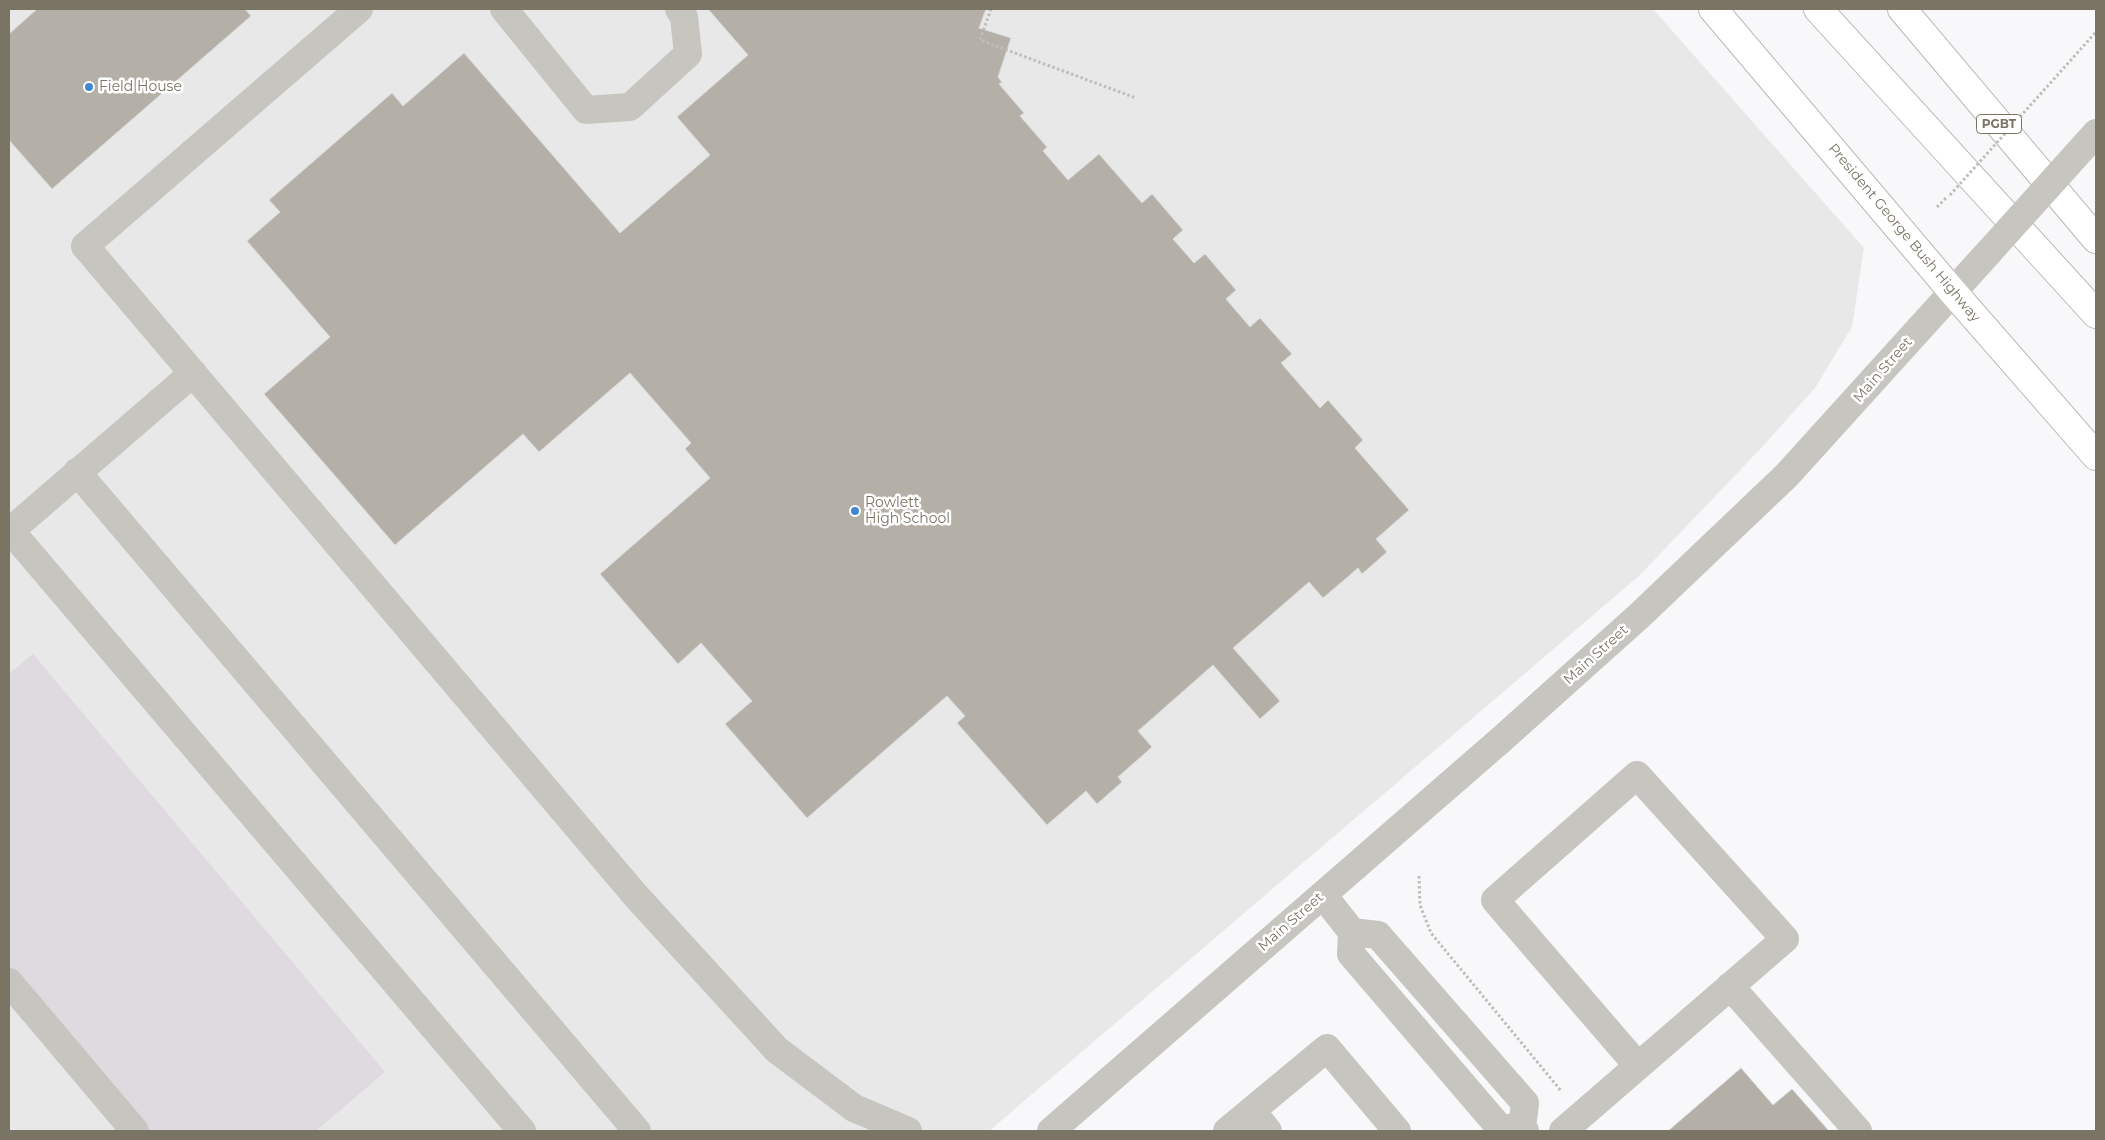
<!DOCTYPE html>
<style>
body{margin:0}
#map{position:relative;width:2105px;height:1140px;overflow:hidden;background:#f8f8fa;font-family:Montserrat,sans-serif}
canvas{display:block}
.frame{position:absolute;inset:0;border:10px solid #797463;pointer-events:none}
</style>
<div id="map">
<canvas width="2105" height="1140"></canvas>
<div class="frame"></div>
</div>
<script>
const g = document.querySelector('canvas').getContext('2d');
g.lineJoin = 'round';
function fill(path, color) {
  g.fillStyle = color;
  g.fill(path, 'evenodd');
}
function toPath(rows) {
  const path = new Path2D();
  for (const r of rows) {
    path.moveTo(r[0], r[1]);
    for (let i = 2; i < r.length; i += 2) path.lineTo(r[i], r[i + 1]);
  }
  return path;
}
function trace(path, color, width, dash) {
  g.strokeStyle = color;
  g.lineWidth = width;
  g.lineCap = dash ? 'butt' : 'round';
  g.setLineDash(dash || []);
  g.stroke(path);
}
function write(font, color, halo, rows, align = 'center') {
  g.font = font + ' Montserrat,sans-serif';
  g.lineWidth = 5;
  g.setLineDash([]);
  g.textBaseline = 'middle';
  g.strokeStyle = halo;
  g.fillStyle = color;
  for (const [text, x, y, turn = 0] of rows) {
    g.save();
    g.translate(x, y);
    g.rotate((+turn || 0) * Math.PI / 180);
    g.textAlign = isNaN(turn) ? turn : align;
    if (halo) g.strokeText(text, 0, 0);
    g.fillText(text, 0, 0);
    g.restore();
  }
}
fill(toPath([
 [9,9,1653,9,1864,248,1852,327,1815,388,1764,445,1639,576,989,1131,9,1131]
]), '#e8e8e8');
fill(toPath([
 [33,654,385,1072,316,1131,116,1131,9,1004,9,674]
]), '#dfdae0');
const building = toPath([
 [37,9,245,9,251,16,52,189,9,140,9,34,37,9],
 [708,9,986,9,979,28,1011,38,998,77,1002,82,999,84,1024,113,1020,116,1047,147,1043,151,1068,180,1099,154,1142,203,1152,194,1183,230,1173,239,1194,263,1205,254,1236,290,1226,299,1250,327,1260,318,1292,354,1281,363,1320,408,1328,400,1363,440,1355,448,1409,510,1376,539,1387,552,1362,574,1358,568,1323,598,1309,582,1233,648,1280,701,1260,719,1213,665,1138,731,1152,747,1118,777,1122,782,1097,804,1086,791,1047,825,957,723,965,716,947,696,807,818,725,724,752,701,701,643,678,664,600,574,710,478,685,449,691,443,630,373,539,452,523,434,395,545,264,394,330,337,247,241,280,212,269,200,392,93,403,106,464,53,620,233,710,155,677,117,748,55,708,9],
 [1741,1068,1773,1105,1792,1089,1829,1131,1668,1131,1741,1068]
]);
fill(building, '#b4b0a7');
trace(building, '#dadadc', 1);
const major = toPath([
 [1713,9,1952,291,2096,456]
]);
const highway = toPath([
 [1818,9,2096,314],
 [1902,9,2096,239]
]);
trace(major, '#bbb9b3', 30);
trace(highway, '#bab9b3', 30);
trace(toPath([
 [991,9,980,40,1136,98],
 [1937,207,1947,197],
 [1419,876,1420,905,1431,933,1562,1092]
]), '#bebdb8', 3, [2.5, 2.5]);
trace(toPath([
 [359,9,85,246,636,896,777,1050,854,1108,908,1131],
 [504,9,586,110,630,107,688,54,684,17,679,9],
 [77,472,637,1131],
 [10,530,522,1131],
 [9,532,193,373],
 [1323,895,1352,932,1378,935,1525,1103,1522,1128],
 [1352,932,1351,954,1500,1128,1522,1128,1525,1131],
 [9,982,135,1131],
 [1730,986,1858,1131],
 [1252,1111,1268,1131],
 [1051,1131,1503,738,1639,616,1787,475,1989,252],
 [1227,1131,1327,1048,1397,1131],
 [1563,1131,1785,939,1637,775,1495,900,1638,1066]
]), '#c7c5bf', 28);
trace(major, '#fff', 28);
trace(highway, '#fff', 28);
trace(toPath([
 [1950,195,2096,32]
]), '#bebdb8', 3, [2.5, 2.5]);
trace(toPath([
 [1989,252,2096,133]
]), '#c7c5bf', 28);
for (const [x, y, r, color] of [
 [89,87,5,"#4186d0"],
 [855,511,5,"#4186d0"]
]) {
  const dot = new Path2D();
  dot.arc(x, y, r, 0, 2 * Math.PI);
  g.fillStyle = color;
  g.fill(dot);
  trace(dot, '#fff', 2);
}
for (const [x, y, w] of [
 [1999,124,45]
]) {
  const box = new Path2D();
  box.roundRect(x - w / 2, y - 9.5, w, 19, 4);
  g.fillStyle = '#fff';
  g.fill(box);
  trace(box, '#797463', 1);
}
write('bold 12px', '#797463', null, [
 ["PGBT",1999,124]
]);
write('14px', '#797463', '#fff', [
 ["Field House",99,87],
 ["Rowlett",865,503],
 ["High School",865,519]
], 'left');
write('14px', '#797463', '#fff', [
 ["President George Bush Highway",1904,233,50],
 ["Main Street",1883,370,-49],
 ["Main Street",1596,655,-42],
 ["Main Street",1291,922,-41]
]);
</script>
